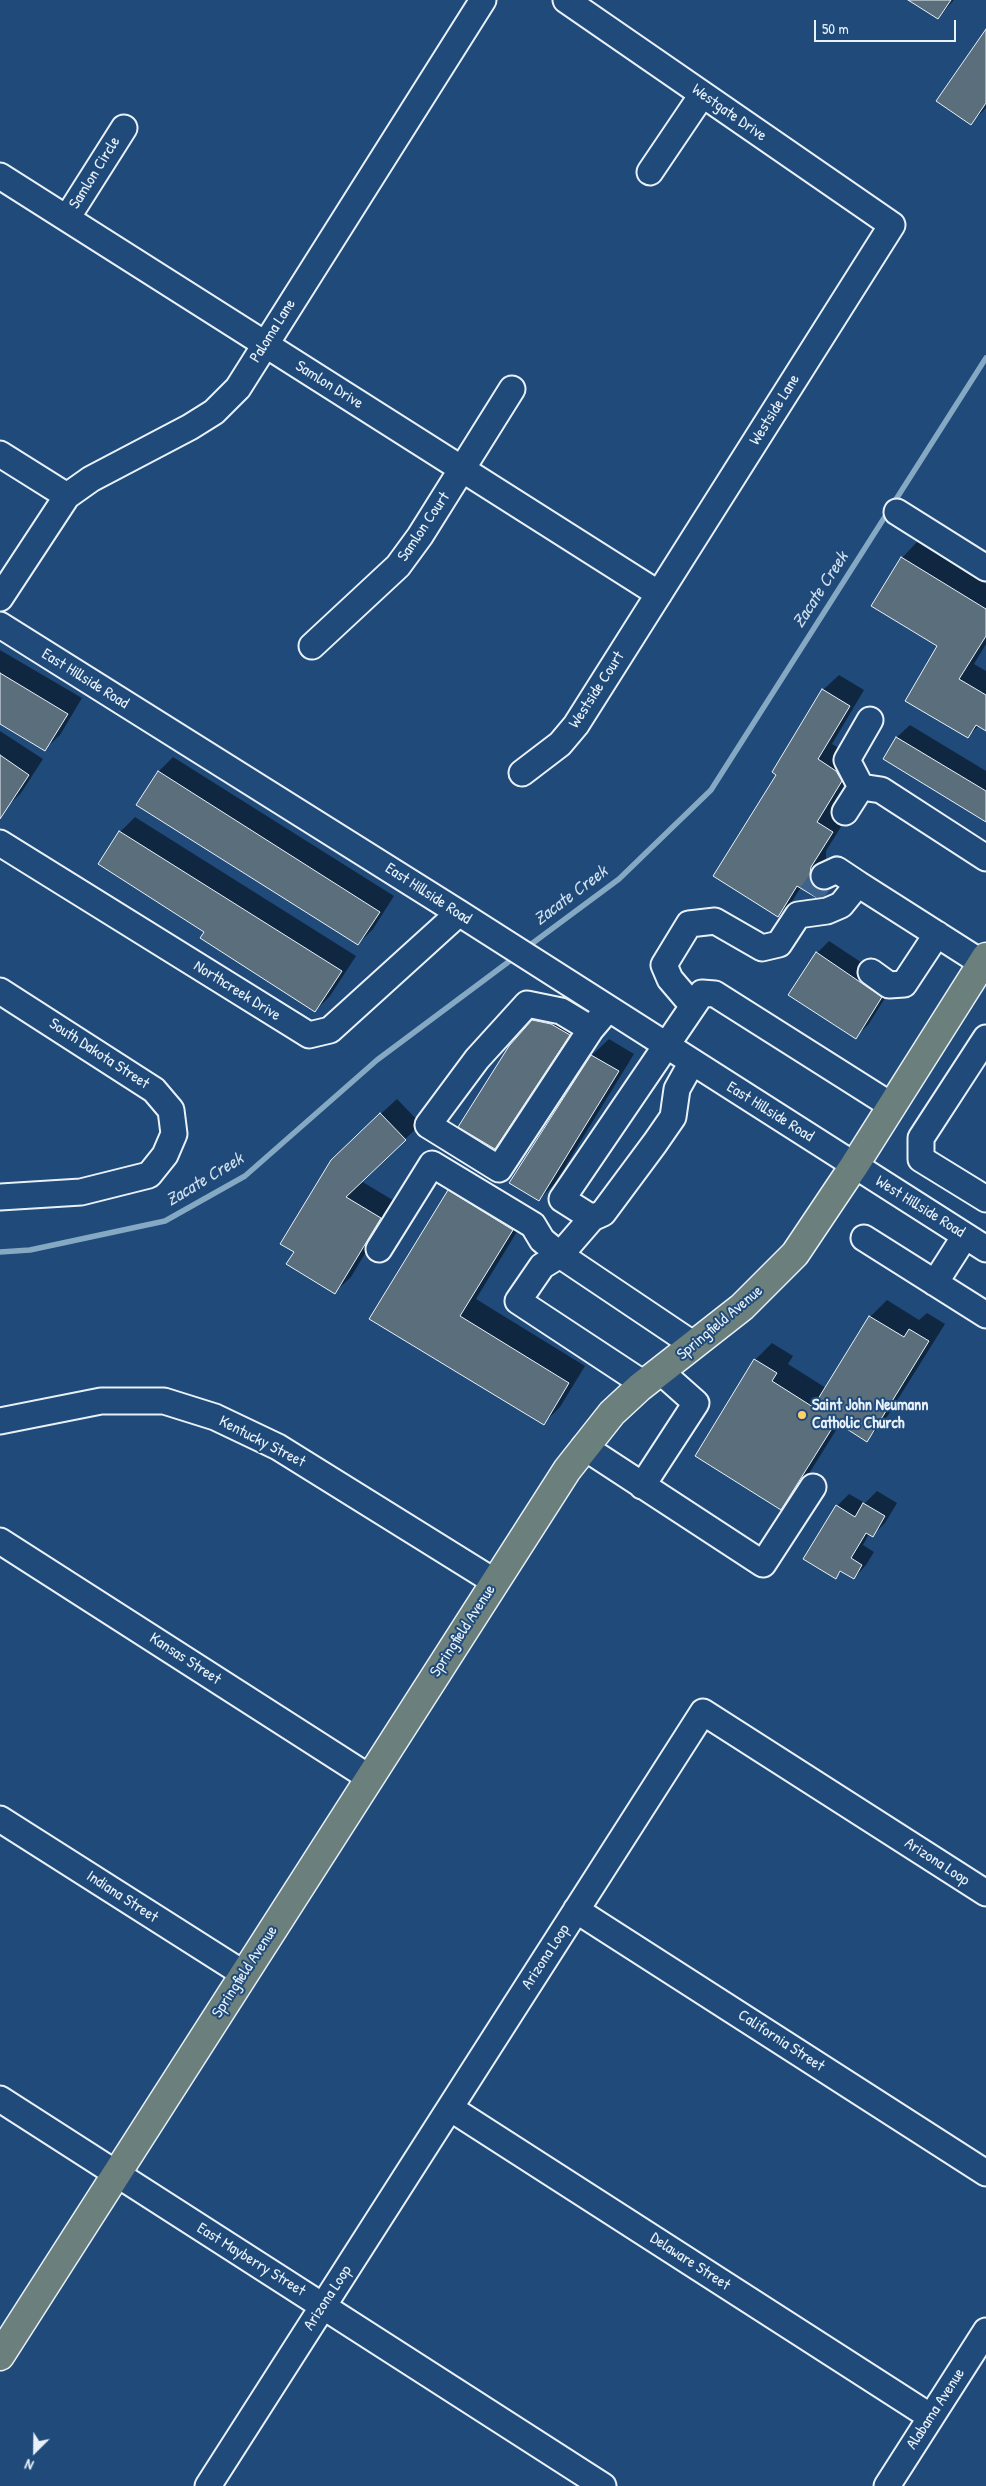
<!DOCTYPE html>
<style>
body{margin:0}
#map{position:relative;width:986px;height:2486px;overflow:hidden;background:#1f4a7a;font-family:"Patrick Hand",sans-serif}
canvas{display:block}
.north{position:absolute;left:10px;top:2426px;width:50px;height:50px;-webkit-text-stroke:4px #1f4a7a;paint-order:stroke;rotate:203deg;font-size:14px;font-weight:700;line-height:20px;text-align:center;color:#e8f1f8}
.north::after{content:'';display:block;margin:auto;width:18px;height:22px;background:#e8f1f8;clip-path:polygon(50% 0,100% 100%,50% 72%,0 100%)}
.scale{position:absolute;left:814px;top:20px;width:142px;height:22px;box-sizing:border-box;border:2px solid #e8f1f8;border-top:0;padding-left:6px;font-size:15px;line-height:18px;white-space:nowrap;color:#e8f1f8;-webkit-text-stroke:4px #1f4a7a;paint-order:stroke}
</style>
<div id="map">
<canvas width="986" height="2486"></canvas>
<div class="north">N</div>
<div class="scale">50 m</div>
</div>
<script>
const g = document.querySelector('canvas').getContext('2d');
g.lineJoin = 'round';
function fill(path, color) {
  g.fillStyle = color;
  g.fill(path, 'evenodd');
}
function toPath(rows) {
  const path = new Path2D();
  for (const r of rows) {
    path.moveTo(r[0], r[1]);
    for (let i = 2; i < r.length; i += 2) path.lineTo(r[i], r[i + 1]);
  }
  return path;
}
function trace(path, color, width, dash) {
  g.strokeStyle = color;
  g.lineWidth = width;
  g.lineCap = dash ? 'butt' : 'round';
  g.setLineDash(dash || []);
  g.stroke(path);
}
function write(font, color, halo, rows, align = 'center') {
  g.font = font + ' "Patrick Hand",sans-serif';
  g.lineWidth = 4;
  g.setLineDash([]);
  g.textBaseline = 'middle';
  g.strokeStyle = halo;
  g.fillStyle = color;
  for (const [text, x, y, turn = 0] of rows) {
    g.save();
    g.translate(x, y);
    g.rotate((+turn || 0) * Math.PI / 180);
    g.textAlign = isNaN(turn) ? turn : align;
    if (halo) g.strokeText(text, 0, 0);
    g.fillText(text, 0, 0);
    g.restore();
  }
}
fill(toPath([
 [910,0,954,0,938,18],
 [986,31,986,108,970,124],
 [917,542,986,584,986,644,974,664,986,671,986,718,968,737,939,646,872,605,902,558],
 [0,650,82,698,60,735,45,749,0,722],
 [839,675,864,690,832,744,851,755,856,765,831,807,847,817,826,851,826,867,838,880,823,896,801,887,793,900,778,915,778,774,823,690],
 [910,725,986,771,986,820,884,758,897,737],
 [0,731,43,759,21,793,6,808,0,804],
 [173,757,394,896,373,929,358,944,158,772],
 [135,817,356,956,330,996,315,1011,206,932,99,864,120,832],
 [829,941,894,984,868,1025,855,1037,817,953],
 [550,1004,586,1018,511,1131,494,1148,533,1021],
 [609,1039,634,1054,555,1183,539,1200,511,1183,592,1055],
 [397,1099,421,1124,361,1181,396,1202,351,1277,335,1292,295,1252,348,1144],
 [465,1174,529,1212,476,1299,585,1366,560,1407,543,1424,371,1319,449,1191],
 [887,1300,919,1320,927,1313,945,1324,883,1423,867,1440,840,1424,798,1491,781,1508,755,1360,772,1343,793,1356,788,1364,826,1388,870,1317],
 [877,1491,897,1503,885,1523,872,1536,869,1534,863,1545,874,1552,866,1565,854,1578,842,1571,836,1577,837,1506,849,1494,865,1503]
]), '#0007');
trace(toPath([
 [526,948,619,879,711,790,986,358],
 [0,1252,30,1250,165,1221,245,1176,377,1060,515,957]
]), '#85a8c3', 5.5);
const building = toPath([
 [908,0,951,0,938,19,908,0],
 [986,29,986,103,971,125,936,101,986,29],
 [901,557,986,609,986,636,959,679,986,695,986,731,976,725,968,738,905,701,937,646,871,606,901,557],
 [0,673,68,714,45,751,0,724,0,673],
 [822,689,850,706,818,759,836,771,842,781,817,822,833,832,811,867,810,874,811,882,815,887,828,889,823,897,817,898,797,886,778,917,713,876,776,775,772,772,822,689],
 [896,737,986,791,986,822,883,759,896,737],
 [0,755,29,775,0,819,0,755],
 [158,771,380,912,358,945,136,805,158,771],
 [119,831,342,971,315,1012,200,938,204,932,98,864,119,831],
 [816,952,882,997,856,1039,788,995,816,952],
 [532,1020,551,1024,570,1035,495,1149,458,1127,509,1046,532,1020],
 [591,1055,619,1071,539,1201,509,1183,591,1055],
 [380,1113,406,1140,346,1197,381,1218,335,1294,286,1264,294,1252,280,1244,331,1160,380,1113],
 [448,1190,513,1230,460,1316,569,1383,544,1425,369,1319,448,1190],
 [869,1316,904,1337,909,1329,929,1341,867,1442,836,1422,781,1510,695,1456,754,1359,777,1373,772,1381,813,1407,869,1316],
 [863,1503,885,1516,873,1537,866,1533,851,1558,862,1565,854,1579,840,1571,836,1579,803,1559,836,1505,855,1517,863,1503]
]);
fill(building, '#5a6e7c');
trace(building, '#e8f1f8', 1);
trace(toPath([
 [811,894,824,876]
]), '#3d638d', 25, [25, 12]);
const minor = toPath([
 [650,172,702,95],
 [0,176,659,594],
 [67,218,124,128],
 [0,454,67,496],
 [897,512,986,568],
 [0,598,67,496,91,479,190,427,214,412,238,388,483,0],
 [0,625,459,913,986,1249],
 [312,646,398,566,420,536,512,389],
 [522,773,560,744,576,725,892,225,566,0],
 [861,787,847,760,870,720],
 [845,812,861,787,881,790,986,858],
 [0,843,309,1035,330,1030,459,913],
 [824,876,837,870,858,884],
 [871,972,889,985,904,984,937,934],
 [0,991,154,1090,171,1110,174,1134,165,1155,149,1175,81,1192,0,1197],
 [693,1006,670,979,664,965,689,924,715,921,762,948,779,944,798,915,827,911,841,905,858,884,982,963],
 [591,1029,561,1011,527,1004,477,1059,428,1125,499,1169,591,1029,608,1009],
 [986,1038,921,1138,921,1159,986,1199],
 [592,1218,562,1199,702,993,715,994,892,1106],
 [864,1238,986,1315],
 [379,1249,432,1164,533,1225,542,1240,560,1255,694,1345],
 [935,1283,965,1236],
 [644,1384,518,1301,542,1266,560,1255,592,1218,603,1213,655,1143,673,1117,677,1089,692,1062],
 [0,1421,101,1401,164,1401,215,1417,278,1447,495,1582],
 [584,1447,763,1564,813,1487],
 [642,1486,696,1403,660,1371],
 [0,1541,370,1778],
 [0,1819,244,1974],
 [576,1910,986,2173],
 [0,2099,603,2486],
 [450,2108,931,2417],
 [208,2486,703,1712,986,1893],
 [887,2486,986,2331]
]);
const major = toPath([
 [0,2356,567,1470,612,1413,640,1387,742,1307,795,1254,854,1166,986,957]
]);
trace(minor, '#e8f1f8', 29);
trace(major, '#e8f1f8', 31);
trace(minor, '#1f4a7a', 25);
trace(major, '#6b7f7c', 28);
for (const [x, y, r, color] of [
 [802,1415,5,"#ffd166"]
]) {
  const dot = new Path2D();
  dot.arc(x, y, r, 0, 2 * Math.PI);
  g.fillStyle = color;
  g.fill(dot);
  trace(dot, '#1f4a7a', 2);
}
write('16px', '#e8f1f8', '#1f4a7a', [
 ["Westgate Drive",729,113,35],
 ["Samlon Circle",95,173,-58],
 ["Paloma Lane",273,331,-58],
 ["Samlon Drive",329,385,32],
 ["Westside Lane",775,410,-58],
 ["Samlon Court",424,527,-56],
 ["East Hillside Road",85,679,32],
 ["Westside Court",597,690,-57],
 ["East Hillside Road",428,894,33],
 ["Northcreek Drive",237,991,32],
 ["South Dakota Street",99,1054,33],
 ["East Hillside Road",770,1112,32],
 ["West Hillside Road",920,1207,32],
 ["Springfield Avenue",720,1323,-40],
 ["Kentucky Street",262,1442,27],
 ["Springfield Avenue",463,1631,-57],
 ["Kansas Street",185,1659,33],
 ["Arizona Loop",937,1862,33],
 ["Indiana Street",122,1897,33],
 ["Arizona Loop",546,1957,-57],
 ["Springfield Avenue",245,1972,-57],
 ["California Street",781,2041,33],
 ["East Mayberry Street",251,2260,32],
 ["Delaware Street",690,2262,33],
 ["Arizona Loop",328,2298,-57],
 ["Alabama Avenue",936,2409,-57]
]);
write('bold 16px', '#e8f1f8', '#1f4a7a', [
 ["Saint John Neumann",812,1406],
 ["Catholic Church",812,1424]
], 'left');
write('italic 18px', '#cfdfeb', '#1f4a7a', [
 ["Zacate Creek",821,590,-57],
 ["Zacate Creek",571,896,-37],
 ["Zacate Creek",205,1180,-31]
]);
</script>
